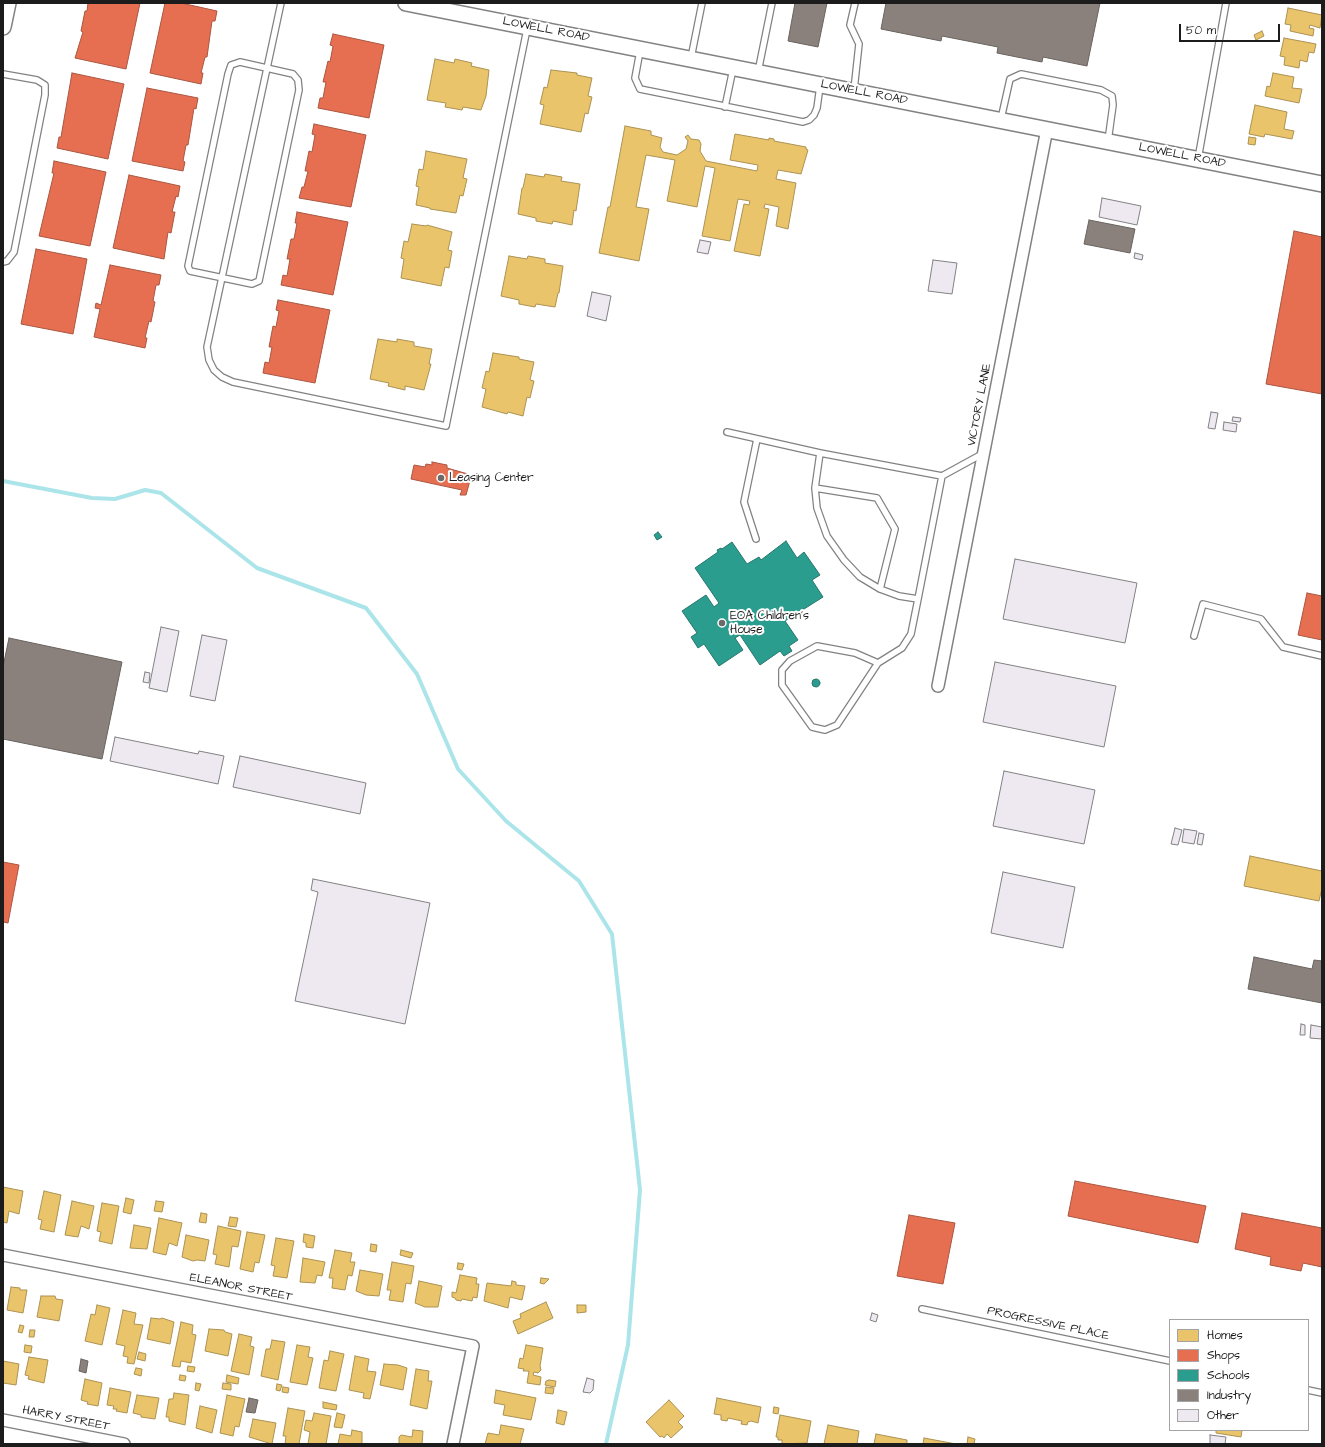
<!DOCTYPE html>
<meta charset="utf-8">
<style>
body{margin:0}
#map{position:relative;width:1325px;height:1447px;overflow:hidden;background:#fff;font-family:"Architects Daughter",sans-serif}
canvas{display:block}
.frame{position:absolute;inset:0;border:4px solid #1c1c1c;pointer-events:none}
.legend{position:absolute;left:1169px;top:1319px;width:140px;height:112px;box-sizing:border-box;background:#fff;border:1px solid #a4a4a4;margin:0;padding:5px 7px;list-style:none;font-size:12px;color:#1c1c1c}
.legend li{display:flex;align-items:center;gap:8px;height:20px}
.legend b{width:20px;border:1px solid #a4a4a4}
.scale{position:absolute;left:1179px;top:24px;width:101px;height:18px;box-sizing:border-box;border:2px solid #1c1c1c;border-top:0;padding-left:5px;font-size:12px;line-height:14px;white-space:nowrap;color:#1c1c1c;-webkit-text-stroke:3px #fff;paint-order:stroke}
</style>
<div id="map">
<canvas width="1325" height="1447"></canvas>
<div class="frame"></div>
<ul class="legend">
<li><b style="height:11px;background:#e9c46a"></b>Homes</li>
<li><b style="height:11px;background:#e76f51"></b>Shops</li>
<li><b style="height:11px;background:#2a9d8f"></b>Schools</li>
<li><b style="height:11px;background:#8a817c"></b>Industry</li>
<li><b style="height:11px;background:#eee8f1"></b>Other</li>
</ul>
<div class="scale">50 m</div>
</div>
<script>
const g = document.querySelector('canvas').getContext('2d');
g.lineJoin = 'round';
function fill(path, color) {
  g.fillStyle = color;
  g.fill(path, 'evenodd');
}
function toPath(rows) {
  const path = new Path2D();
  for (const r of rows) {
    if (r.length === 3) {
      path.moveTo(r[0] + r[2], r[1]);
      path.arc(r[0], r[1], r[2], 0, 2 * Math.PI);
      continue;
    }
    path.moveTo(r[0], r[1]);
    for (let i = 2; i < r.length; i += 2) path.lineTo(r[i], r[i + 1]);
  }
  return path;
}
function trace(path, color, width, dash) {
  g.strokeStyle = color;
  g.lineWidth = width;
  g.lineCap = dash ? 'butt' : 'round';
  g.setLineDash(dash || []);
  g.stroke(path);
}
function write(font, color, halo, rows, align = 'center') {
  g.font = font + ' "Architects Daughter",sans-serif';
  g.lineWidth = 4;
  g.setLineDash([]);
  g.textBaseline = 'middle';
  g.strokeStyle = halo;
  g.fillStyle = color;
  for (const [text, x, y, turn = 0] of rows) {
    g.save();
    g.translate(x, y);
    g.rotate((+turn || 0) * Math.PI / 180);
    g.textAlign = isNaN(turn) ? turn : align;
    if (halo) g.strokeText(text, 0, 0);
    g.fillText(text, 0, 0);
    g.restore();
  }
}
const homes = toPath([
 [1288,8,1322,15,1320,28,1310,25,1309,28,1314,29,1313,36,1290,31,1291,25,1285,24,1288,8],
 [1262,31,1264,36,1256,40,1254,35,1262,31],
 [1284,38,1316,44,1314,53,1309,52,1307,62,1300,60,1299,68,1284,65,1285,57,1280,56,1284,38],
 [435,59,454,63,455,59,472,63,471,66,489,70,486,96,481,110,463,107,462,110,445,107,446,103,427,100,435,59],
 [551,70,577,73,577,75,592,78,588,96,592,97,588,114,585,113,581,132,540,124,544,105,540,104,544,87,547,88,551,70],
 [1273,73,1294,77,1292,88,1302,89,1299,103,1265,96,1267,86,1270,87,1273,73],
 [1255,105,1287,112,1284,129,1294,131,1292,139,1265,134,1264,137,1249,134,1255,105],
 [625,126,651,131,651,135,662,138,660,147,663,152,677,155,686,149,688,141,685,137,688,135,691,139,699,140,701,144,700,151,706,161,757,171,758,165,730,160,735,134,769,140,769,138,774,139,774,141,806,147,806,149,808,150,801,174,778,170,776,179,796,183,788,229,776,226,779,207,765,204,764,208,769,209,760,256,734,251,744,204,749,205,750,201,738,199,730,241,702,236,715,168,705,166,697,207,667,201,675,160,646,155,636,207,649,209,639,261,599,253,608,207,610,207,625,126],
 [1249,137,1256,138,1255,145,1248,144,1249,137],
 [426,151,467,159,463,178,467,179,463,196,460,195,456,213,430,209,430,208,416,205,419,187,416,186,419,169,423,170,426,151],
 [526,174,544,177,545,174,562,177,561,181,580,184,576,211,574,210,572,225,553,221,552,224,536,221,536,218,518,214,522,188,523,188,526,174],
 [412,224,426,226,427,225,452,232,448,250,452,251,449,268,445,267,441,286,401,278,404,259,401,258,404,241,408,242,412,224],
 [509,256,527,259,528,256,545,259,545,263,563,266,559,293,558,293,555,307,536,304,535,307,519,304,519,300,501,296,509,256],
 [378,339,397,342,397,339,414,342,414,346,432,349,429,364,431,364,424,390,405,386,405,390,388,386,389,383,370,379,378,339],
 [493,353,519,357,519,359,534,362,530,380,534,381,530,398,527,397,523,416,508,412,507,414,482,407,486,389,482,388,486,371,489,372,493,353],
 [1250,856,1322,871,1322,888,1319,901,1244,886,1250,856],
 [3,1187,23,1191,19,1214,9,1211,7,1223,3,1222,3,1187],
 [44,1191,61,1195,54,1232,40,1229,42,1220,38,1219,44,1191],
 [126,1198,134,1200,131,1214,123,1212,126,1198],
 [72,1201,94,1206,89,1229,81,1226,78,1237,65,1235,72,1201],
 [156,1201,164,1202,162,1212,154,1211,156,1201],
 [102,1203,119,1206,112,1244,99,1241,101,1232,97,1231,102,1203],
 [201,1213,207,1214,206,1223,199,1222,201,1213],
 [230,1217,238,1218,236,1227,228,1226,230,1217],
 [159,1218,182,1223,177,1246,169,1243,166,1255,153,1252,159,1218],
 [134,1225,151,1228,147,1249,130,1248,134,1225],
 [218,1226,241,1231,238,1247,232,1246,229,1267,215,1264,217,1255,213,1254,218,1226],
 [247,1232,265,1235,259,1263,255,1262,253,1272,240,1269,247,1232],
 [304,1234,315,1236,313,1248,306,1247,306,1243,303,1242,304,1234],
 [186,1235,209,1240,205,1261,197,1260,193,1261,182,1257,186,1235],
 [276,1238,294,1241,287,1278,273,1276,275,1266,271,1265,276,1238],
 [371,1244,377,1245,376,1252,370,1251,371,1244],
 [335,1250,352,1253,350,1262,355,1262,352,1276,348,1275,345,1290,332,1288,333,1278,329,1278,335,1250],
 [401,1250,413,1253,411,1258,400,1255,401,1250],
 [303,1258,325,1262,322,1276,317,1275,315,1283,300,1282,303,1258],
 [392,1262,414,1266,411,1284,406,1283,403,1302,389,1300,391,1290,387,1290,392,1262],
 [458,1263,464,1264,462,1270,457,1269,458,1263],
 [360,1270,383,1274,379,1296,366,1295,356,1291,360,1270],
 [460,1275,477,1278,476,1284,479,1284,477,1298,473,1297,472,1301,462,1299,461,1301,456,1300,455,1298,452,1297,452,1292,456,1293,460,1275],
 [541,1278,549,1279,544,1284,540,1283,541,1278],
 [419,1281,442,1286,438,1307,425,1307,415,1303,419,1281],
 [512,1281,516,1282,516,1285,525,1286,522,1300,510,1297,508,1308,484,1301,487,1283,511,1286,512,1281],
 [11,1287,20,1288,20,1290,27,1290,23,1313,7,1310,11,1287],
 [41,1296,55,1296,56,1299,63,1300,59,1321,37,1317,41,1296],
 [546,1302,553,1318,518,1334,513,1321,521,1318,520,1314,546,1302],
 [97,1305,110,1308,102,1345,85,1341,91,1314,95,1315,97,1305],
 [577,1305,586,1305,586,1312,577,1313,577,1305],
 [123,1310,136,1313,134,1324,143,1325,134,1364,127,1363,128,1357,123,1356,125,1346,116,1344,123,1310],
 [151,1318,160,1319,162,1318,174,1322,170,1344,147,1339,151,1318],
 [181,1322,193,1325,192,1334,196,1335,191,1363,181,1361,180,1367,172,1366,181,1322],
 [20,1325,24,1326,22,1333,18,1332,20,1325],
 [209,1329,224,1330,225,1332,232,1334,228,1356,205,1351,209,1329],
 [30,1330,35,1330,34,1337,29,1337,30,1330],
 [239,1334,252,1337,250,1346,254,1347,249,1375,231,1371,239,1334],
 [272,1340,285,1342,278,1380,261,1376,266,1349,270,1349,272,1340],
 [25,1345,32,1346,31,1353,24,1352,25,1345],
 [297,1345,310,1347,308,1357,313,1358,307,1385,290,1382,297,1345],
 [526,1345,543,1348,540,1366,541,1370,538,1373,534,1372,533,1375,541,1377,540,1385,527,1383,529,1371,523,1371,524,1369,518,1368,520,1358,523,1359,526,1345],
 [330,1351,344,1354,336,1391,319,1388,324,1360,328,1361,330,1351],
 [139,1352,146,1354,145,1361,137,1359,139,1352],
 [355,1356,369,1359,367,1371,376,1372,370,1399,363,1398,364,1393,349,1390,355,1356],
 [29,1357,48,1360,44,1383,28,1379,29,1376,25,1375,29,1357],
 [3,1361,19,1364,16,1385,3,1383,3,1361],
 [384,1364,398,1365,407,1368,403,1390,380,1385,384,1364],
 [188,1366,195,1367,194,1372,187,1371,188,1366],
 [136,1368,142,1369,141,1376,134,1374,136,1368],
 [416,1369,429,1371,428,1381,432,1381,427,1409,410,1405,416,1369],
 [180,1375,186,1376,185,1381,179,1380,180,1375],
 [227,1375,239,1378,238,1384,226,1382,227,1375],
 [85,1379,102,1383,98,1406,87,1404,88,1402,81,1400,85,1379],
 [549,1380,556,1381,555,1387,545,1385,546,1381,549,1380],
 [196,1383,201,1384,199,1391,195,1390,196,1383],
 [223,1383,231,1384,231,1390,222,1389,223,1383],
 [277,1384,282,1385,280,1391,276,1390,277,1384],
 [283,1387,289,1388,288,1393,282,1392,283,1387],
 [546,1387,554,1388,553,1394,545,1393,546,1387],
 [110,1388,131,1392,127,1413,116,1411,117,1409,113,1409,114,1406,107,1405,110,1388],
 [496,1390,536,1398,531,1420,503,1415,505,1405,494,1403,496,1390],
 [174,1393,189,1395,185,1425,169,1421,169,1417,166,1417,169,1399,173,1399,174,1393],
 [137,1395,159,1398,155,1419,141,1417,141,1415,133,1413,137,1395],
 [227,1395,245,1399,239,1427,235,1426,233,1436,220,1433,227,1395],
 [717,1398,761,1407,758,1423,751,1421,748,1422,747,1425,741,1424,742,1421,728,1418,727,1421,721,1420,721,1415,714,1414,717,1398],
 [669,1400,684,1416,678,1422,683,1427,671,1438,667,1434,664,1438,662,1436,660,1437,646,1422,669,1400],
 [323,1402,337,1405,336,1410,323,1408,323,1402],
 [200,1406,217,1410,212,1433,196,1428,200,1406],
 [774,1407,779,1408,778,1414,773,1413,774,1407],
 [288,1408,305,1411,299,1444,285,1444,286,1436,283,1436,288,1408],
 [558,1410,567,1412,564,1425,556,1423,558,1410],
 [314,1413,331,1416,326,1444,308,1444,310,1432,304,1430,306,1420,312,1421,314,1413],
 [337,1413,345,1415,342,1428,334,1427,337,1413],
 [780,1415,811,1421,807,1443,782,1444,782,1440,778,1440,778,1437,776,1437,780,1415],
 [253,1419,276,1423,272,1444,249,1437,253,1419],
 [501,1425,524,1429,520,1444,485,1444,488,1433,499,1435,501,1425],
 [828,1425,859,1431,857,1444,824,1444,828,1425],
 [352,1430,362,1432,362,1444,338,1444,340,1434,351,1436,352,1430],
 [413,1430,423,1431,422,1444,399,1444,399,1437,401,1435,412,1437,413,1430],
 [1216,1430,1242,1430,1241,1437,1216,1433,1216,1430],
 [876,1434,907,1440,907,1444,874,1444,876,1434],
 [968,1437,975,1439,974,1444,967,1444,968,1437],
 [924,1438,956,1444,923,1444,924,1438]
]);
fill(homes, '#e9c46a');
trace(homes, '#ac9253', 1);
const shops = toPath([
 [88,3,140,3,126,69,75,58,83,32,81,31,85,11,87,11,88,3],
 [165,3,181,3,217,11,215,21,212,21,207,57,205,57,201,73,203,73,201,84,150,73,165,3],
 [333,34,384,45,369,118,318,108,320,98,323,98,326,82,323,82,328,61,330,62,333,46,330,45,333,34],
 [72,73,124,84,108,159,57,148,59,137,61,137,72,73],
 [147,88,198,98,196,109,194,108,188,145,186,145,183,161,185,162,183,171,132,161,147,88],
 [314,124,366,135,351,207,299,198,302,187,304,187,308,171,305,171,309,151,312,152,315,135,312,134,314,124],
 [54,161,106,172,90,246,39,236,54,173,52,173,54,161],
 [129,175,180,186,178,197,176,196,172,212,175,212,171,233,168,232,164,259,113,248,129,175],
 [297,212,348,222,333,295,281,285,283,275,287,276,290,259,287,259,291,239,294,239,297,223,295,223,297,212],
 [1294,231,1322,237,1322,394,1266,384,1294,231],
 [36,249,87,259,73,334,21,324,36,249],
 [110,265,161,275,159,285,156,285,153,301,155,302,151,322,149,321,145,338,147,338,145,348,94,337,100,309,95,308,96,303,101,305,110,265],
 [278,300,330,310,315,383,263,373,265,362,269,363,272,347,269,347,273,326,276,327,279,311,276,310,278,300],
 [432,462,447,465,447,468,468,474,467,476,471,477,466,495,460,495,462,490,411,479,414,465,425,467,426,464,432,465,432,462],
 [1307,593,1322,596,1322,640,1298,635,1307,593],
 [3,862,19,865,8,923,3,922,3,862],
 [1075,1181,1206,1206,1198,1243,1068,1216,1075,1181],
 [1242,1213,1322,1228,1322,1267,1303,1263,1301,1271,1270,1265,1271,1257,1235,1249,1242,1213],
 [909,1215,955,1223,943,1284,897,1276,909,1215]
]);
fill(shops, '#e76f51');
trace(shops, '#aa5641', 1);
const schools = toPath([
 [658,532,662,537,657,540,654,535,658,532],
 [786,541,797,558,804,552,820,575,812,580,823,597,785,621,798,640,789,646,792,651,784,656,780,651,760,665,740,635,735,638,743,650,719,666,704,644,698,648,691,637,697,633,682,611,706,595,714,607,719,603,695,568,718,552,717,550,721,548,722,549,732,542,747,564,759,557,761,560,786,541],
 [816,683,4]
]);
fill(schools, '#2a9d8f');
trace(schools, '#26766c', 1);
const industry = toPath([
 [795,3,827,3,818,47,788,41,795,3],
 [886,3,1100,3,1087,66,1043,57,1042,62,997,53,998,47,942,36,941,41,881,29,886,3],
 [1089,220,1135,229,1130,253,1084,244,1089,220],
 [9,638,122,662,102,759,3,739,3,667,9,638],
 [1254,957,1312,969,1314,960,1322,961,1322,1003,1248,989,1254,957],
 [81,1359,88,1361,86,1373,79,1371,81,1359],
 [249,1398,258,1400,255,1413,246,1412,249,1398]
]);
fill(industry, '#8a817c');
trace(industry, '#69635f', 1);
trace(toPath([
 [3,481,92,498,115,499,145,490,161,493,257,568,366,608,417,674,458,769,506,821,579,881,612,934,640,1190,628,1345,606,1444]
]), '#ace5e9', 4);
const building = toPath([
 [1102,198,1141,206,1137,225,1099,217,1102,198],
 [700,240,711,242,708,254,697,252,700,240],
 [1135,253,1143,255,1142,260,1134,258,1135,253],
 [933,260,957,263,952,294,928,291,933,260],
 [592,292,611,296,606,321,587,316,592,292],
 [1211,412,1218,413,1215,429,1208,428,1211,412],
 [1233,417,1241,418,1240,422,1232,421,1233,417],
 [1224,422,1237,424,1236,432,1223,430,1224,422],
 [1015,559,1137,583,1125,643,1003,619,1015,559],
 [161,627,179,631,167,692,149,688,161,627],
 [202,635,227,640,215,701,190,696,202,635],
 [995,662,1116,686,1104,747,983,722,995,662],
 [145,672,150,673,149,683,143,682,145,672],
 [115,737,198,754,199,751,224,756,218,784,110,761,115,737],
 [240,756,366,783,360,814,233,787,240,756],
 [1004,771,1095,790,1084,844,993,826,1004,771],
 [1175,828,1182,830,1178,845,1171,844,1175,828],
 [1184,829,1197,831,1194,844,1182,842,1184,829],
 [1199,833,1204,834,1202,845,1197,844,1199,833],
 [1003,872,1075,887,1063,948,991,933,1003,872],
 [313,879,430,903,405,1024,295,1001,318,892,311,890,313,879],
 [1301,1024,1305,1025,1305,1035,1300,1035,1301,1024],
 [1311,1025,1322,1027,1322,1039,1310,1038,1311,1025],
 [872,1313,878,1315,876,1322,870,1320,872,1313],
 [587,1378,594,1380,593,1390,590,1393,583,1392,587,1378],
 [1210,1435,1226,1437,1225,1444,1210,1444,1210,1435]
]);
fill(building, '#eee8f1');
trace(building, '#828282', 1);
const lane = toPath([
 [281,3,207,347,209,360,214,370,222,377,233,382,446,426,527,29],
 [640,51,635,78,640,89,803,122,809,120,814,115,817,108,820,86],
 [691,58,702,3],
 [240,62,293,74,298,80,299,90,259,281,252,284,190,271,188,266,228,74,231,65,240,62],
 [758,72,772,3],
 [3,74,37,80,45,85,45,95,14,252,7,261,3,262],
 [854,90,859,44,850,25,855,3],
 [725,107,733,69],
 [1001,119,1010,79,1021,74,1101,90,1112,96,1113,105,1108,141],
 [1198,159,1226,3],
 [727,432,820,453],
 [942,476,918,599,899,596,880,589,860,577,844,560,827,536,817,508,815,488,820,453,942,476,984,453],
 [815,488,877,498,895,529,880,589],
 [756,539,744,502,757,439],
 [1194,636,1203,604,1261,619,1283,647,1322,656],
 [878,663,855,653,817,646,790,661,782,670,782,685,812,727,825,730,837,725,878,663,902,648,911,634,918,599],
 [922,1309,1170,1361],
 [1308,1390,1322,1393]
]);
const street = toPath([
 [938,686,1047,129],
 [3,1255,473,1346,453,1444],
 [3,1420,124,1444]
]);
const secondary = toPath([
 [406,3,1322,184],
 [3,27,8,3]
]);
trace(lane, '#828282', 8);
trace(street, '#828282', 14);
trace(secondary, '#828282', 18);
trace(lane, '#fff', 5.5);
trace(street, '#fff', 11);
trace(secondary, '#fff', 15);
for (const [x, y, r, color] of [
 [441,478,4,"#6b6b6b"],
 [722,623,4,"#6b6b6b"]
]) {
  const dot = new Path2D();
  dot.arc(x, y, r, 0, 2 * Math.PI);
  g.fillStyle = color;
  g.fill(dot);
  trace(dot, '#fff', 1.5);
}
write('12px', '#1c1c1c', '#fff', [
 ["LOWELL ROAD",546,30,11],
 ["LOWELL ROAD",864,93,11],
 ["LOWELL ROAD",1182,156,11],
 ["VICTORY LANE",980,405,-79],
 ["ELEANOR STREET",241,1288,11],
 ["PROGRESSIVE PLACE",1048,1324,12],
 ["HARRY STREET",66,1419,11]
]);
write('12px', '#1c1c1c', '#fff', [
 ["Leasing Center",449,478],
 ["EOA Children’s",730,616],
 ["House",730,630]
], 'left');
</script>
